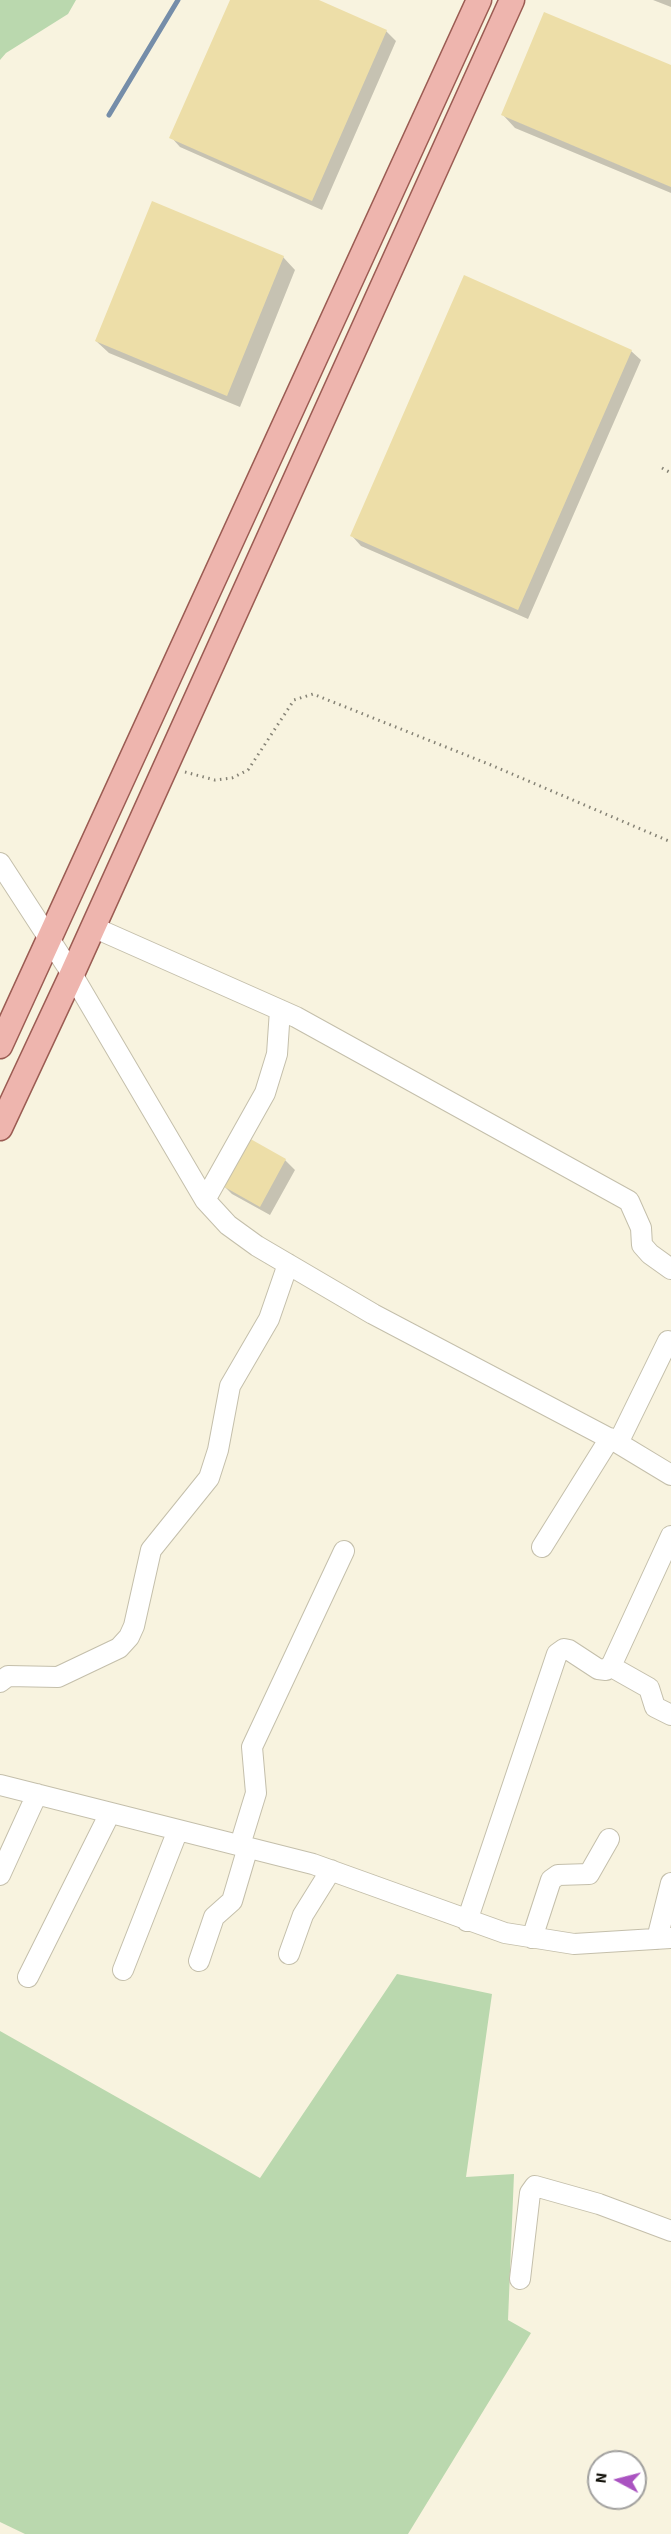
<!DOCTYPE html>
<style>
body{margin:0}
#map{position:relative;width:671px;height:2534px;overflow:hidden;background:#f8f3df;font-family:"Source Sans 3",sans-serif}
canvas{display:block}
.north{position:absolute;left:587px;top:2450px;width:60px;height:60px;box-sizing:border-box;background:#fff;border:2px solid #a2a19f;border-radius:50%;rotate:277deg;font-size:16px;font-weight:700;line-height:24px;text-align:center;color:#16150e}
.north::after{content:'';display:block;margin:auto;width:21px;height:27px;background:#aa53c1;clip-path:polygon(50% 0,100% 100%,50% 72%,0 100%)}
</style>
<div id="map">
<canvas width="671" height="2534"></canvas>
<div class="north">N</div>
</div>
<script>
const g = document.querySelector('canvas').getContext('2d');
g.lineJoin = 'round';
function fill(path, color) {
  g.fillStyle = color;
  g.fill(path, 'evenodd');
}
function toPath(rows) {
  const path = new Path2D();
  for (const r of rows) {
    path.moveTo(r[0], r[1]);
    for (let i = 2; i < r.length; i += 2) path.lineTo(r[i], r[i + 1]);
  }
  return path;
}
function trace(path, color, width, dash) {
  g.strokeStyle = color;
  g.lineWidth = width;
  g.lineCap = dash ? 'butt' : 'round';
  g.setLineDash(dash || []);
  g.stroke(path);
}
fill(toPath([
 [0,0,76,0,68,14,6,53,0,60],
 [397,1974,492,1994,466,2177,514,2174,508,2320,531,2333,408,2534,25,2534,0,2522,0,2031,260,2178]
]), '#bad8ae');
fill(toPath([
 [231,0,315,0,386,31,396,41,322,210,180,147,171,137],
 [653,0,671,0,671,7],
 [671,67,671,193,515,128,503,115],
 [283,257,295,270,240,407,109,353,96,341],
 [631,351,641,360,528,619,361,546,352,536],
 [248,1140,285,1160,295,1170,270,1215,232,1194,223,1185]
]), '#0003');
trace(toPath([
 [109,115,178,0]
]), '#758da9', 5);
fill(toPath([
 [230,0,319,0,387,30,312,201,169,138],
 [544,12,671,65,671,187,501,115],
 [152,201,284,256,227,396,95,341],
 [464,275,632,350,518,610,350,536],
 [247,1137,286,1159,260,1207,221,1185]
]), '#eddea8');
const minor = toPath([
 [0,863,72,974,205,1200,228,1225,257,1246,373,1314,618,1443,671,1475],
 [93,927,296,1017,629,1201,641,1228,642,1245,650,1254,671,1269],
 [205,1200,265,1093,277,1054,280,1010],
 [618,1443,668,1341],
 [542,1547,610,1438],
 [610,1666,649,1688,655,1707,671,1715],
 [0,1682,8,1676,58,1677,119,1648,129,1637,134,1626,151,1550,209,1478,218,1450,230,1386,269,1319,288,1264],
 [0,1785,313,1864,505,1933,574,1944,671,1938],
 [240,1845,256,1793,252,1747,344,1551],
 [0,1875,37,1794],
 [467,1921,557,1654,564,1649,569,1650,598,1669,606,1670,612,1664,671,1536],
 [532,1938,551,1880,558,1875,589,1874,609,1839],
 [657,1939,671,1883],
 [289,1954,303,1915,331,1870],
 [199,1961,214,1917,232,1901,248,1847],
 [123,1970,178,1830],
 [28,1977,110,1813],
 [520,2279,530,2193,535,2186,599,2204,671,2231]
]);
const major = toPath([
 [0,1046,479,0],
 [0,1128,72,974,512,0]
]);
trace(minor, '#c4bfab', 22);
trace(major, '#9b5c53', 27);
trace(toPath([
 [662,468,671,473],
 [185,772,215,780,232,778,248,770,294,700,313,694,491,765,671,842]
]), '#858275', 3, [1.5, 4.5]);
trace(minor, '#fff', 20);
trace(major, '#eeb5ae', 24);
</script>
